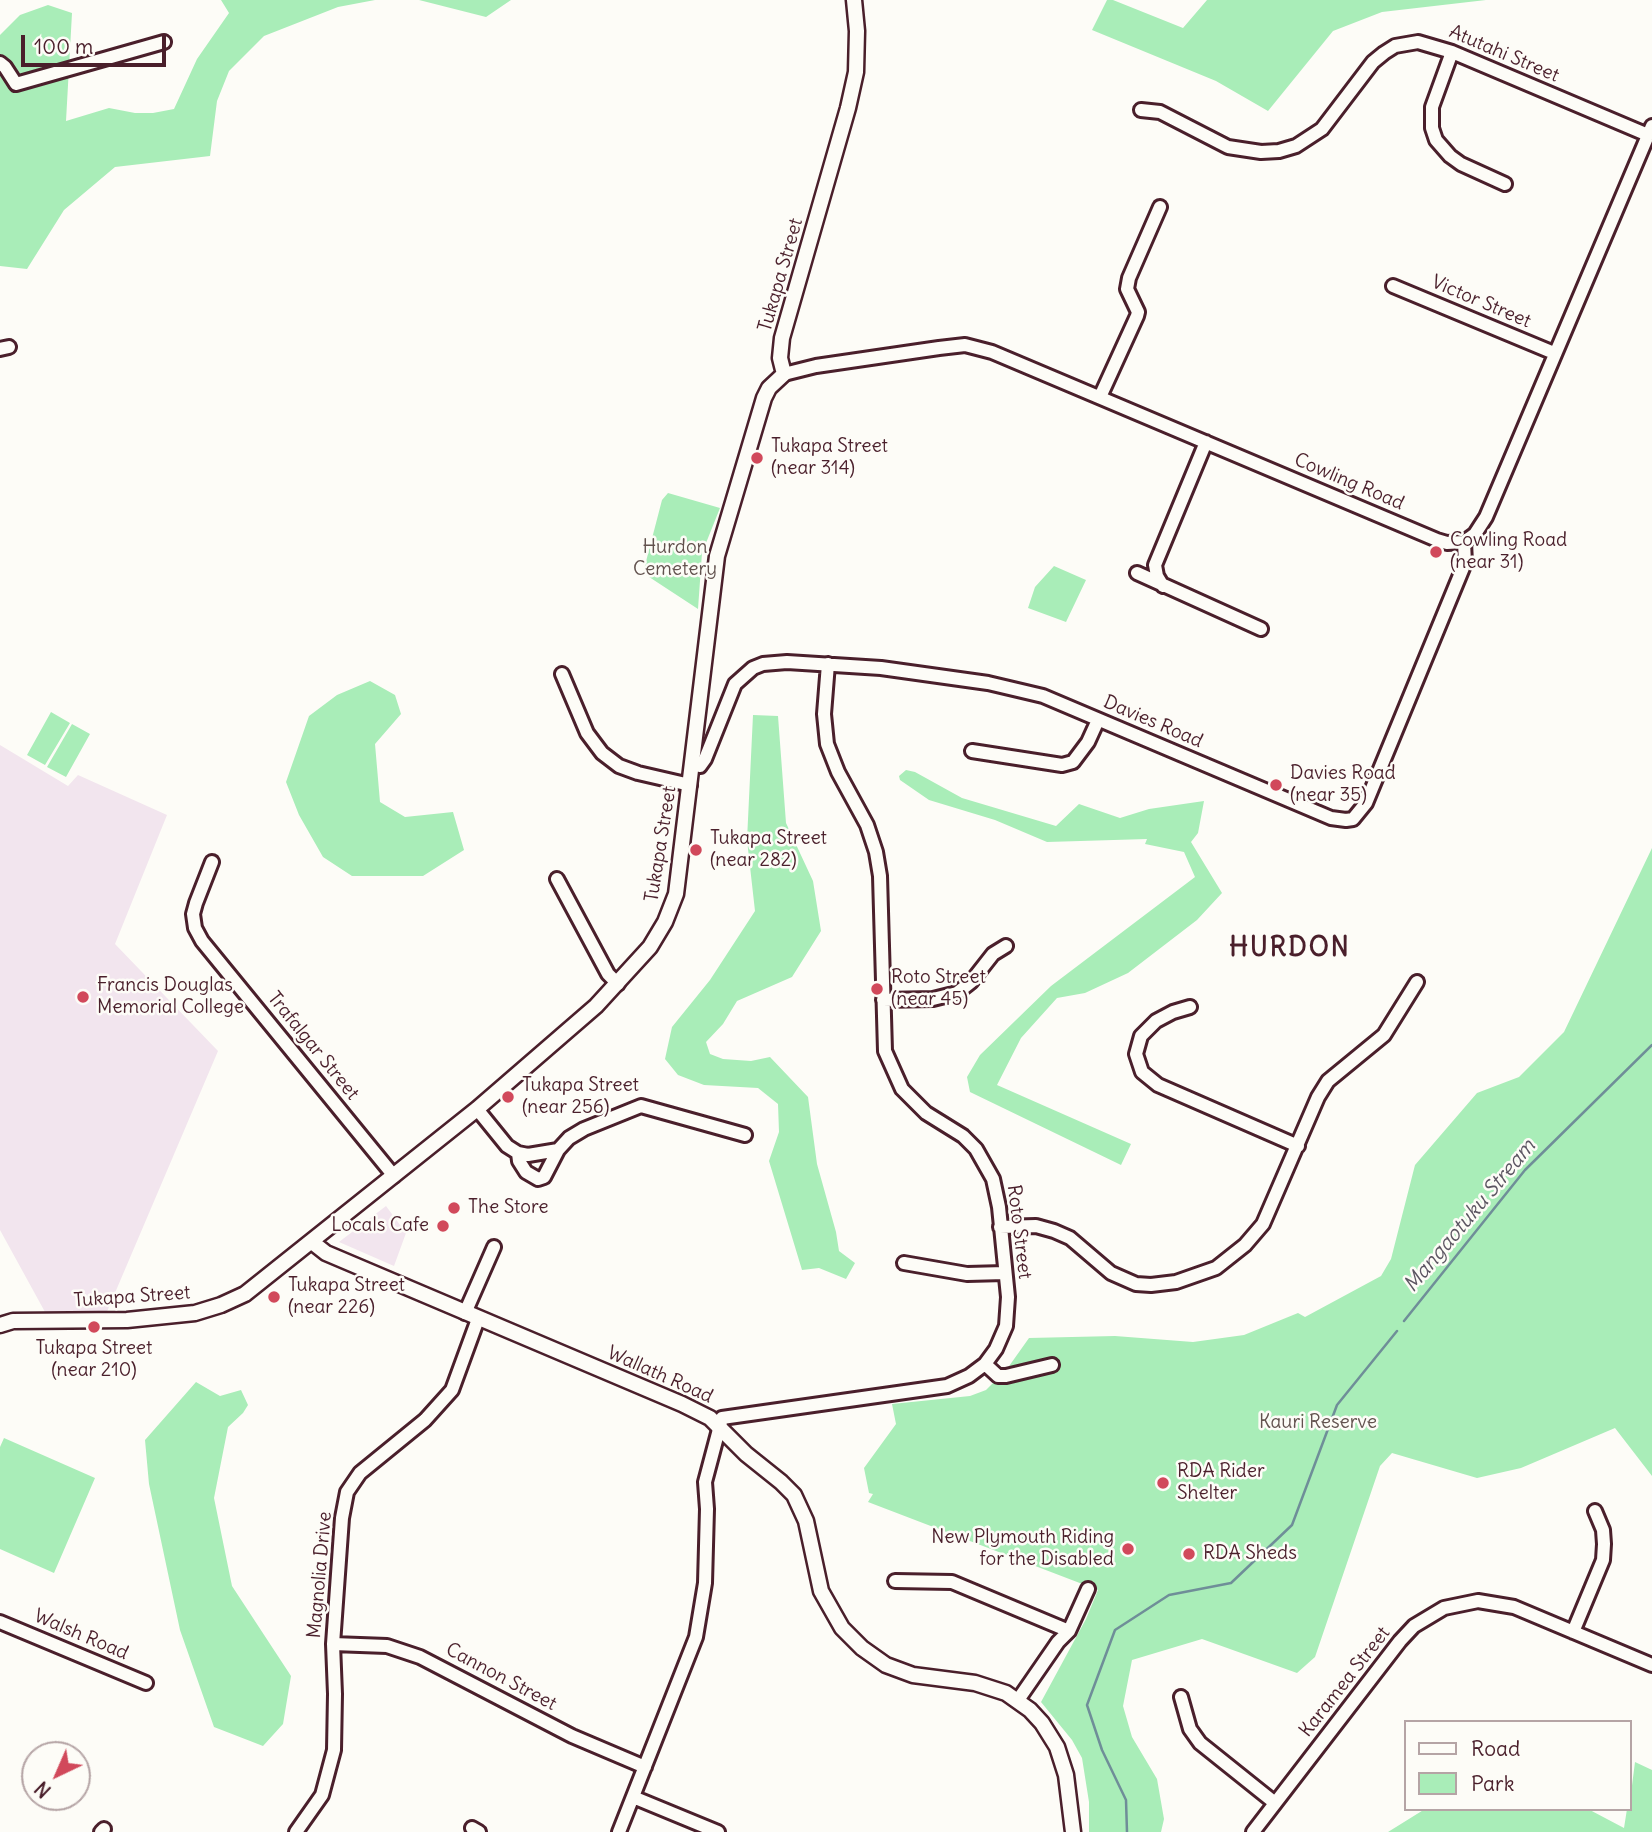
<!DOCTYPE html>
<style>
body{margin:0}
#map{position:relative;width:1652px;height:1832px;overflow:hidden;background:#fdfcf7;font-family:Delius,sans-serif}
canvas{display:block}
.legend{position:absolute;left:1404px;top:1720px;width:228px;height:91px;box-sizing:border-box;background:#fdfcf7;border:2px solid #b5a4a5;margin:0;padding:9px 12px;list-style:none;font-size:21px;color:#4a1f2b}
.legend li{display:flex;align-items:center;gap:14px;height:35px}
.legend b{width:35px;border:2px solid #b5a4a5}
.north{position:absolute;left:21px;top:1741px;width:70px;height:70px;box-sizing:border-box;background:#fdfcf7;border:2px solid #b5a4a5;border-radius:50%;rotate:224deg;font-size:19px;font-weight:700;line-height:28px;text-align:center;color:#4a1f2b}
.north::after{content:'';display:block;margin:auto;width:24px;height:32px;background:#d1495b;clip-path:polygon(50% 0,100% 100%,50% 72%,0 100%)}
.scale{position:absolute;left:21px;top:35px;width:145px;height:32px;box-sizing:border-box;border:4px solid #4a1f2b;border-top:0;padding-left:9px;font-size:21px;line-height:24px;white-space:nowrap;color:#4a1f2b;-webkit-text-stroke:5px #fdfcf7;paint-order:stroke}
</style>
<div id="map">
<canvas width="1652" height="1832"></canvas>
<ul class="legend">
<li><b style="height:9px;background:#fdfcf7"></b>Road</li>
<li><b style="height:19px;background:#a9edb8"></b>Park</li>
</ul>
<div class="north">N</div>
<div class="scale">100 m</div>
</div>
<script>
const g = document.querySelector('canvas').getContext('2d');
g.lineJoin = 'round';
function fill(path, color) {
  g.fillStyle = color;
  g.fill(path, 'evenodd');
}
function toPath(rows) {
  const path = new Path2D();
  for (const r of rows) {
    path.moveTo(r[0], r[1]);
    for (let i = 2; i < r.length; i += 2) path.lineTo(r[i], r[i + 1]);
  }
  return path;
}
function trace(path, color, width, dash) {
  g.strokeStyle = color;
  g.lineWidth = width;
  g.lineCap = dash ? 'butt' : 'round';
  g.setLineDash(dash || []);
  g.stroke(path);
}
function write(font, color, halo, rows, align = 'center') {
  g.font = font + ' Delius,sans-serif';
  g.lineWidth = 5;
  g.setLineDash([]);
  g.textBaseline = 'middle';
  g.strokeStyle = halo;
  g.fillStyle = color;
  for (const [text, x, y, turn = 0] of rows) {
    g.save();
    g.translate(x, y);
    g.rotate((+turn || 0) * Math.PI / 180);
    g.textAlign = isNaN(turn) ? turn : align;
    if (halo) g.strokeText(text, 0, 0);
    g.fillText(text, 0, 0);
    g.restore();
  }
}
fill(toPath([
 [0,745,68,786,78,775,167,815,115,944,218,1051,106,1314,45,1312,0,1230],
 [386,1206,406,1233,394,1266,339,1242]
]), '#f2e5ee');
fill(toPath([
 [221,0,375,0,338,7,264,36,229,71,217,101,210,156,115,167,64,210,27,269,0,266,0,35,20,15,48,5,72,13,66,121,109,108,135,113,153,113,174,109,197,59,229,13],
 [419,0,511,0,486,17],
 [1107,0,1113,0,1183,28,1207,0,1486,0,1382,12,1333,31,1268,111,1216,81,1092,30],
 [668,493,720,508,702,553,698,609,643,573,662,500],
 [1054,566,1086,580,1066,622,1028,608,1035,587],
 [370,681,395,695,401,714,375,744,380,802,405,817,453,812,464,850,423,876,352,876,323,857,299,815,286,782,309,716,337,695],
 [51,712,70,723,45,765,27,755],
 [753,715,778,716,786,823,813,881,821,931,792,977,737,1001,723,1024,706,1042,710,1054,723,1059,751,1061,770,1057,808,1097,817,1164,836,1232,839,1251,855,1263,846,1279,819,1268,802,1270,769,1161,779,1132,778,1104,758,1088,704,1085,678,1075,665,1059,672,1027,710,980,755,911,747,840],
 [72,724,90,734,66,777,47,767],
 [906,770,915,772,962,798,1056,826,1079,804,1120,818,1149,809,1204,801,1198,833,1191,842,1222,893,1197,920,1128,973,1085,993,1057,998,1021,1038,997,1085,1131,1144,1121,1165,970,1092,967,1077,980,1055,1051,986,1195,877,1184,852,1145,844,1147,839,1047,842,995,820,929,800,900,780,899,776],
 [1652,848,1652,1476,1615,1428,1521,1468,1477,1478,1392,1453,1380,1466,1315,1657,1297,1673,1202,1639,1132,1660,1123,1706,1132,1737,1157,1779,1164,1819,1161,1832,1089,1832,1089,1802,1082,1758,1072,1740,1041,1702,1086,1619,1098,1590,868,1502,873,1494,869,1493,864,1468,896,1424,892,1404,970,1396,986,1390,1007,1369,1029,1338,1115,1336,1193,1342,1244,1335,1298,1313,1305,1317,1381,1276,1391,1259,1415,1165,1477,1093,1519,1077,1564,1032],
 [196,1382,220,1396,241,1390,248,1405,243,1413,228,1427,214,1498,232,1586,291,1676,283,1724,263,1746,214,1727,180,1630,149,1484,145,1440],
 [4,1438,95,1478,54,1573,0,1549,0,1447],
 [1635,1762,1652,1770,1652,1832,1388,1832,1425,1809,1588,1809,1624,1828,1627,1809,1629,1809]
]), '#a9edb8');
trace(toPath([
 [1404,1321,1525,1170,1652,1045],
 [1127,1832,1126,1800,1102,1750,1087,1705,1115,1630,1169,1595,1231,1583,1292,1525,1337,1405,1397,1331]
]), '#6f8e98', 2.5);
const minor = toPath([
 [1452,52,1432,107,1432,128,1436,140,1450,156,1461,164,1505,184],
 [0,63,5,67,16,84,164,42],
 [1141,110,1160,112,1228,147,1261,152,1279,151,1296,146,1322,129,1373,62,1384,53,1395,46,1418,42,1452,52,1648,135],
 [1393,286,1554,353],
 [0,349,9,347],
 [784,374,816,366,939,348,965,345,992,352,1437,540,1447,543,1464,542,1475,534,1486,517,1652,126],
 [1100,397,1137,316,1138,312,1127,289,1129,278,1160,207],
 [1137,573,1261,629],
 [1163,586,1157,576,1155,565,1206,442],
 [562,674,587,733,602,753,619,766,638,773,690,785],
 [972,751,1062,765,1073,762,1088,742,1098,720],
 [693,764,700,766,705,759,735,684,753,668,763,664,787,662,881,668,988,683,1043,696,1331,818,1346,820,1353,819,1366,803,1465,563,1464,542],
 [212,862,196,903,193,914,195,928,202,941,394,1176],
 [557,879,608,974,618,984],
 [883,1000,933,999,957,993,971,982,993,954,1006,946],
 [1190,1007,1173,1012,1156,1021,1141,1036,1136,1054,1142,1072,1158,1085,1298,1146],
 [477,1109,507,1146,518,1153,528,1155,558,1150,569,1138,584,1129,641,1106,745,1135],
 [518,1153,519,1161,526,1172,538,1179,544,1177,558,1150],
 [1000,1227,1036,1226,1054,1231,1070,1238,1111,1273,1136,1284,1151,1285,1176,1282,1216,1268,1245,1245,1263,1224,1318,1097,1328,1081,1384,1035,1417,982],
 [904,1263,967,1274,1005,1273],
 [465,1313,494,1247],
 [985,1364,998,1376,1006,1376,1052,1365],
 [895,1581,952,1582,1069,1631],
 [0,1622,146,1683],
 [1573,1632,1603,1560,1604,1544,1603,1530,1595,1511],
 [333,1644,387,1646,420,1657,572,1736,645,1767],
 [1181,1697,1190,1729,1200,1743,1275,1803],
 [1018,1700,1058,1642,1069,1631,1088,1589],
 [633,1797,718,1832],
 [472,1828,479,1832],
 [101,1832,104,1829],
 [296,1832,322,1795,334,1750,335,1694,333,1644,342,1518,347,1492,360,1473,425,1420,452,1390,478,1319],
 [619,1832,696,1637,705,1583,707,1509,705,1482,722,1418,947,1386,969,1376,985,1364,996,1349,1006,1326,1008,1297,999,1207,993,1179,976,1149,963,1136,926,1113,902,1089,885,1051,880,876,876,852,867,825,838,772,827,744,824,714,828,664],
 [1253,1832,1400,1641,1414,1626,1444,1608,1478,1601,1514,1607,1652,1665]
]);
const tertiary = toPath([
 [312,1242,326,1253,682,1404,710,1418,746,1454,781,1482,794,1495,806,1521,821,1591,842,1628,862,1648,886,1665,913,1675,975,1683,1006,1693,1030,1710,1042,1723,1057,1747,1066,1775,1073,1832],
 [0,1325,13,1321,127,1320,195,1313,221,1305,245,1294,477,1109,596,1006,650,947,665,922,676,894,717,556,764,398,769,388,784,374,780,358,782,338,848,108,856,72,857,31,854,0]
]);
trace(minor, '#4a1f2b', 18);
trace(tertiary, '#4a1f2b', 19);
trace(minor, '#fdfcf7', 12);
trace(tertiary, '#fdfcf7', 14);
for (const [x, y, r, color] of [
 [757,458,7,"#d1495b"],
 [1436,552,7,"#d1495b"],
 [1276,785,7,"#d1495b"],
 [696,850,7,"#d1495b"],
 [877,989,7,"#d1495b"],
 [83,997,7,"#d1495b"],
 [508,1097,7,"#d1495b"],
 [454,1208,7,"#d1495b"],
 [443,1226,7,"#d1495b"],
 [274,1297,7,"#d1495b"],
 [94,1327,7,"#d1495b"],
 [1163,1483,7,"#d1495b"],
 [1128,1549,7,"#d1495b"],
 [1189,1554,7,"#d1495b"]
]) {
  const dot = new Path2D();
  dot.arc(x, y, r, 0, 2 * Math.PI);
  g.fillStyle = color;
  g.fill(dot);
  trace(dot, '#fdfcf7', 2.5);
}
write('19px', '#4a1f2b', '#fdfcf7', [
 ["Atutahi Street",1504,54,23],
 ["Tukapa Street",781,275,-74],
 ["Victor Street",1481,302,23],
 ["Cowling Road",1349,482,23],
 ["Davies Road",1153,722,23],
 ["Tukapa Street",661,844,-81],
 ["Trafalgar Street",313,1046,51],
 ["Roto Street",1019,1232,83],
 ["Tukapa Street",132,1297,-4],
 ["Wallath Road",660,1375,24],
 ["Magnolia Drive",320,1575,-85],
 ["Walsh Road",81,1635,23],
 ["Cannon Street",501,1677,28],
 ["Karamea Street",1345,1682,-52]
]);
write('19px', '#4a1f2b', '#fdfcf7', [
 ["Tukapa Street",771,447],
 ["(near 314)",771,469],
 ["Cowling Road",1450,541],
 ["(near 31)",1450,563],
 ["Davies Road",1290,774],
 ["(near 35)",1290,796],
 ["Tukapa Street",710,839],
 ["(near 282)",710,861],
 ["Roto Street",891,978],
 ["(near 45)",891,1000],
 ["Francis Douglas",97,986],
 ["Memorial College",97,1008],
 ["Tukapa Street",522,1086],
 ["(near 256)",522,1108],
 ["The Store",468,1208],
 ["Locals Cafe",429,1226,"right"],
 ["Tukapa Street",288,1286],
 ["(near 226)",288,1308],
 ["Tukapa Street",94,1349,"center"],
 ["(near 210)",94,1371,"center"],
 ["RDA Rider",1177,1472],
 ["Shelter",1177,1494],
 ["New Plymouth Riding",1114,1538,"right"],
 ["for the Disabled",1114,1560,"right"],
 ["RDA Sheds",1203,1554]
], 'left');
write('19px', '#62524e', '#fdfcf7', [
 ["Hurdon",675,548],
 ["Cemetery",675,570],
 ["Kauri Reserve",1318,1423]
]);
write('italic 21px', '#5c5662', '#fdfcf7', [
 ["Mangaotuku Stream",1470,1216,-50]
]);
g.letterSpacing = '2px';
write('bold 26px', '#4a1f2b', '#fdfcf7', [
 ["HURDON",1290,949]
]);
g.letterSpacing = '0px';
</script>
